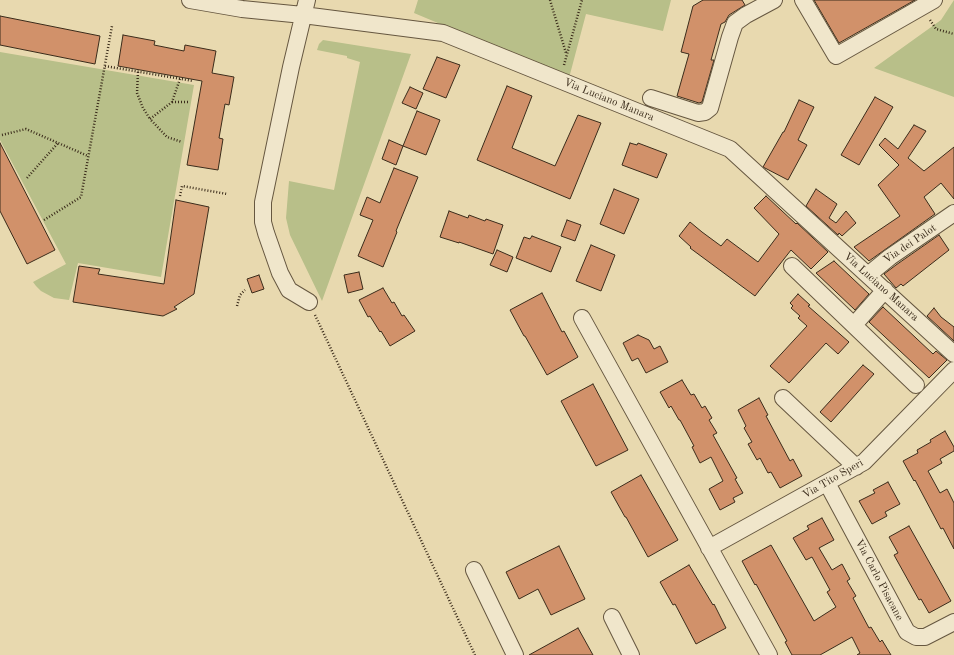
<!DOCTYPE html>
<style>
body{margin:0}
canvas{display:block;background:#e8d9af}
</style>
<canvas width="954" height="655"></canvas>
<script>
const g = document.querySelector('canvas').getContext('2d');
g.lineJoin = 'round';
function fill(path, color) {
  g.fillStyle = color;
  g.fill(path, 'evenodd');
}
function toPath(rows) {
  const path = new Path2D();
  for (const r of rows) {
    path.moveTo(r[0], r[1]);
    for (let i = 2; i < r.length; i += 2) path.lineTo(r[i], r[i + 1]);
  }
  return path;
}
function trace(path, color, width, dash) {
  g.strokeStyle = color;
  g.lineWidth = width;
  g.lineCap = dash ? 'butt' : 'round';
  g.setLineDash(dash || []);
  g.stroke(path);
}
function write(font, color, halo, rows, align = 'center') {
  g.font = font + ' "Old Standard TT",serif';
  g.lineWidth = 3;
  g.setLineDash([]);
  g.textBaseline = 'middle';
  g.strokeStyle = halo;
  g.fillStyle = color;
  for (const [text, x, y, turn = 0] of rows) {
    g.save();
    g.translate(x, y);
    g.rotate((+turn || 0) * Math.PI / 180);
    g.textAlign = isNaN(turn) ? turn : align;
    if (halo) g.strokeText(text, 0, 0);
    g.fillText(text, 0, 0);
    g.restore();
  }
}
fill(toPath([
 [418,0,671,0,663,31,586,14,569,78,414,13],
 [954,0,954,97,874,68,941,20],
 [323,40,411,54,322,301,290,235,286,218,289,181,334,190,360,62,347,58,347,56,317,50,319,44],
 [0,52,194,85,161,277,78,263,69,300,54,298,41,291,36,286,33,282,66,264,0,140]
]), '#b8bf89');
const building = toPath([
 [703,0,742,0,745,5,729,15,725,22,721,24,711,60,714,60,702,102,699,103,677,96,689,54,681,52,693,6,703,0],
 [814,0,915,0,839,43,814,0],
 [0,16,100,36,95,64,0,45,0,16],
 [123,35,155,41,154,45,184,51,185,45,216,51,212,73,234,77,229,105,225,104,219,138,223,139,218,170,187,165,202,81,118,66,123,35],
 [437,57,460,65,446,98,423,89,437,57],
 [507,86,532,96,512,148,555,166,578,115,601,123,570,199,477,160,507,86],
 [410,87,423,93,416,109,402,103,410,87],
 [875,97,893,107,859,165,841,155,875,97],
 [799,100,814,107,798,140,807,145,788,180,763,167,783,132,784,132,799,100],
 [417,111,440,120,426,155,403,146,417,111],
 [914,125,926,131,908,158,924,171,954,147,954,199,941,183,924,197,935,214,869,261,854,247,900,216,878,185,899,165,879,145,885,138,898,149,914,125],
 [389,140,403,146,396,165,382,159,389,140],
 [0,143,55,250,27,264,0,211,0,143],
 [630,143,637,145,638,143,667,154,657,178,622,165,630,143],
 [394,168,418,177,396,231,397,232,383,267,358,256,373,220,360,215,367,197,380,203,394,168],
 [614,189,639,199,624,234,600,224,614,189],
 [816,189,837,204,829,218,836,223,846,211,856,223,842,236,839,233,838,235,806,206,816,189],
 [766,196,796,224,797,223,828,252,811,269,791,250,755,296,690,248,691,247,679,236,690,222,702,232,721,246,727,239,758,262,779,234,754,208,766,196],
 [176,200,209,207,194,294,174,307,177,309,163,316,73,302,79,266,100,269,98,274,164,284,176,200],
 [449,211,468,218,469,215,485,221,486,219,503,225,493,254,459,242,459,243,440,237,449,211],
 [567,220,581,225,575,241,561,236,567,220],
 [939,235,949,250,903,286,901,284,896,288,884,274,896,265,939,235],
 [532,236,561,247,551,272,516,258,524,237,530,239,532,236],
 [591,245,615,255,601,291,576,281,591,245],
 [497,250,513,257,507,272,490,265,497,250],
 [834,261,869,294,855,310,816,273,834,261],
 [359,272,363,289,348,293,344,275,359,272],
 [259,275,264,289,252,293,247,279,259,275],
 [383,288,392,303,394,302,402,316,404,315,415,331,390,346,381,331,380,332,370,316,368,317,359,300,383,288],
 [542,293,562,332,564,331,578,357,547,375,525,336,524,336,510,310,542,293],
 [798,294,810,305,808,306,849,342,838,354,826,343,789,383,770,366,807,326,798,318,800,316,791,308,793,306,790,303,798,294],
 [883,307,933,354,936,351,947,360,929,378,869,322,883,307],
 [934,308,941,317,954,327,954,341,927,316,934,308],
 [638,335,649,340,654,349,660,346,668,362,646,373,638,358,632,361,623,343,638,335],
 [863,365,874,374,831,422,820,412,863,365],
 [682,380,691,395,694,394,702,408,705,406,712,418,709,420,717,433,713,435,737,478,735,479,743,493,733,498,735,502,720,510,709,489,723,481,711,457,700,463,692,447,694,446,680,420,679,420,671,406,669,408,660,392,682,380],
 [593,384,628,450,596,466,561,401,593,384],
 [759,398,768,415,766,416,790,461,793,459,802,476,780,488,771,472,768,473,760,458,757,460,748,444,752,442,744,428,746,426,738,410,759,398],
 [945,431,954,447,954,451,940,459,942,463,928,471,940,493,947,489,954,503,954,549,943,528,941,529,915,480,914,481,903,461,918,453,917,450,931,442,930,440,945,431],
 [641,475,678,540,648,557,626,517,625,517,611,492,641,475],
 [888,482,900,504,885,512,887,516,872,524,859,501,875,493,873,490,888,482],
 [822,518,834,540,819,548,832,570,842,564,850,579,847,581,856,596,853,598,869,628,871,627,880,642,882,640,891,655,857,655,860,653,852,637,820,655,792,655,785,642,787,641,756,584,755,585,742,561,771,545,814,621,836,607,827,592,830,590,812,557,806,560,793,538,809,529,807,526,822,518],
 [909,526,951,601,929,613,921,599,919,600,894,555,898,553,889,537,909,526],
 [559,546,585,599,551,615,538,589,519,599,506,572,559,546],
 [689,565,713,605,714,604,726,628,696,644,675,604,673,605,660,582,689,565],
 [578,628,593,655,529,655,578,628]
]);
fill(building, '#d1916a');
trace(building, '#3b2c1b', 1);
const minor = toPath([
 [190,0,242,9,303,15,443,33,730,149,954,354],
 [307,0,291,67,263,202,263,222,266,233,280,273,289,290,309,302],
 [803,0,836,56,934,0],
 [651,98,698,113,705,112,710,108,730,37,735,23,746,15,774,0],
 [792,266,916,385],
 [868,275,890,257,954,213],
 [582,318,769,655],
 [854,325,885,290],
 [783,398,856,467],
 [827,483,907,632,916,637,925,637,954,622],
 [709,548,864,462,954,370],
 [474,570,515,655],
 [612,617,631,655]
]);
trace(minor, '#665740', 18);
trace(toPath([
 [550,0,566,53],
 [930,20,936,29,954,34],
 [564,65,582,0],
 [105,66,193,81],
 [138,72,137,93,143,108,150,119],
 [180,79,172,102,150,119,167,137,182,142],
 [172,102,188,102],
 [2,135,26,129,88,156],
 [27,178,58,143],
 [180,196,182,186,227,194],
 [44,220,81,197,112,26],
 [237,306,240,295,245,290],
 [315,315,475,655]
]), '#3b2c1b', 2.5, [1, 2]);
trace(minor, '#f0e6cb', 16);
write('11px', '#3b2c1b', '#f0e6cb', [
 ["Via Luciano Manara",609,100,22],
 ["Via dei Palot",910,244,-34],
 ["Via Luciano Manara",881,287,42],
 ["Via Tito Speri",833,479,-30],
 ["Via Carlo Pisacane",879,580,62]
]);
</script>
